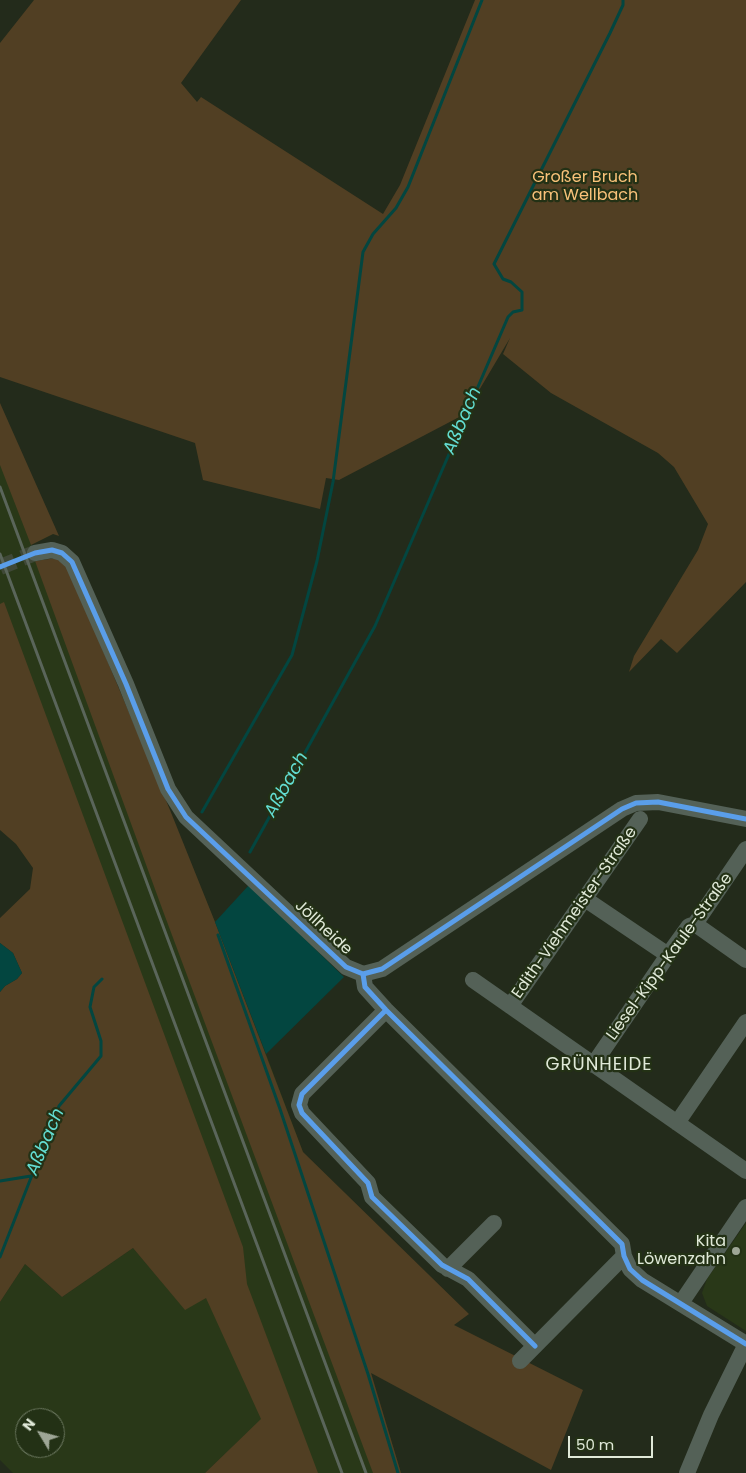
<!DOCTYPE html>
<meta charset="utf-8">
<style>
body{margin:0}
#map{position:relative;width:746px;height:1473px;overflow:hidden;background:#232b1b;font-family:Poppins,sans-serif}
canvas{display:block}
.north{position:absolute;left:15px;top:1408px;width:50px;height:50px;box-sizing:border-box;background:#233115;border:1px solid #6f7b63;border-radius:50%;rotate:307deg;font-size:14px;font-weight:700;line-height:20px;text-align:center;color:#e0e9d8}
.north::after{content:'';display:block;margin:auto;width:18px;height:22px;background:#9ea696;clip-path:polygon(50% 0,100% 100%,50% 72%,0 100%)}
.scale{position:absolute;left:568px;top:1436px;width:85px;height:22px;box-sizing:border-box;border:2px solid #e0e9d8;border-top:0;padding-left:6px;font-size:15px;line-height:18px;white-space:nowrap;color:#e0e9d8;-webkit-text-stroke:4px #233115;paint-order:stroke}
</style>
<div id="map">
<canvas width="746" height="1473"></canvas>
<div class="north">N</div>
<div class="scale">50 m</div>
</div>
<script>
const g = document.querySelector('canvas').getContext('2d');
g.lineJoin = 'round';
function fill(path, color) {
  g.fillStyle = color;
  g.fill(path, 'evenodd');
}
function toPath(rows) {
  const path = new Path2D();
  for (const r of rows) {
    path.moveTo(r[0], r[1]);
    for (let i = 2; i < r.length; i += 2) path.lineTo(r[i], r[i + 1]);
  }
  return path;
}
function trace(path, color, width, dash) {
  g.strokeStyle = color;
  g.lineWidth = width;
  g.lineCap = dash ? 'butt' : 'round';
  g.setLineDash(dash || []);
  g.stroke(path);
}
function write(font, color, halo, rows, align = 'center') {
  g.font = font + ' Poppins,sans-serif';
  g.lineWidth = 4.5;
  g.setLineDash([]);
  g.textBaseline = 'middle';
  g.strokeStyle = halo;
  g.fillStyle = color;
  for (const [text, x, y, turn = 0] of rows) {
    g.save();
    g.translate(x, y);
    g.rotate((+turn || 0) * Math.PI / 180);
    g.textAlign = isNaN(turn) ? turn : align;
    if (halo) g.strokeText(text, 0, 0);
    g.fillText(text, 0, 0);
    g.restore();
  }
}
fill(toPath([
 [0,413,53,534,31,545,35,561,67,565,215,922,266,1054,303,1152,401,1473,266,1473,248,1432,205,1473,13,1473,0,1460,0,1302,25,1264,62,1297,133,1248,184,1308,0,699],
 [25,1418,55,1418,55,1448,25,1448],
 [746,1223,746,1331,707,1306,702,1293,707,1279]
]), '#293818');
fill(toPath([
 [34,0,241,0,181,83,197,102,201,97,383,214,400,185,475,0,746,0,746,582,677,653,661,639,629,672,634,656,698,550,708,524,674,467,658,453,551,393,503,354,510,338,465,414,339,480,326,478,320,509,203,480,195,443,0,377,0,43],
 [0,403,59,536,53,534,31,545,0,465],
 [56,558,67,565,170,810,215,922,303,1152,469,1314,454,1325,583,1390,551,1470,371,1373,401,1473,373,1473,163,911,35,561],
 [4,602,243,1247,247,1284,318,1473,205,1473,261,1419,206,1298,185,1310,133,1248,62,1297,25,1264,0,1302,0,992,5,986,17,979,22,973,13,953,0,943,0,918,30,889,33,868,16,844,0,830,0,604]
]), '#513f23');
fill(toPath([
 [249,885,344,977,266,1054,215,922],
 [0,943,13,953,22,973,17,979,5,986,0,992]
]), '#034640');
trace(toPath([
 [202,812,292,655,317,561,333,482,363,252,373,234,396,208,408,187,482,0],
 [250,852,375,626,508,317,513,312,522,310,522,292,511,282,503,279,494,264,610,33,623,5,623,0],
 [218,935,280,1109,368,1374,398,1473],
 [0,1181,31,1176],
 [0,1257,59,1106,101,1056,101,1041,90,1007,94,987,102,979]
]), '#034640', 3);
trace(toPath([
 [0,567,35,553]
]), '#3f4837', 16, [16, 8]);
trace(toPath([
 [35,553,52,550,62,553,72,562,126,684,168,789,186,817,346,967,363,974,382,969,622,809,636,803,658,802,746,819],
 [585,899,668,955],
 [695,924,746,960],
 [363,974,365,987,386,1010,622,1244,624,1256,630,1269,642,1280,746,1344],
 [473,980,746,1171],
 [510,1006,640,819],
 [386,1010,302,1094,299,1105,302,1113,368,1183,372,1197,442,1265,468,1279,535,1346],
 [593,1065,668,955,689,926,695,924,746,849],
 [677,1123,746,1022],
 [448,1269,494,1223],
 [681,1303,746,1207],
 [520,1361,624,1256],
 [687,1473,711,1415,746,1344]
]), '#546157', 16);
trace(toPath([
 [0,487,366,1473],
 [0,554,342,1473]
]), '#5a655a', 3);
trace(toPath([
 [0,567,35,553,52,550,62,553,72,562,126,684,168,789,186,817,346,967,363,974,382,969,622,809,636,803,658,802,746,819],
 [363,974,365,987,386,1010,622,1244,624,1256,630,1269,642,1280,746,1344],
 [386,1010,302,1094,299,1105,302,1113,368,1183,372,1197,442,1265,468,1279,535,1346]
]), '#5a9eea', 5);
for (const [x, y, r, color] of [
 [736,1251,5,"#9ea696"]
]) {
  const dot = new Path2D();
  dot.arc(x, y, r, 0, 2 * Math.PI);
  g.fillStyle = color;
  g.fill(dot);
  trace(dot, '#233115', 2);
}
write('16px', '#f8c179', '#233115', [
 ["Großer Bruch",585,178],
 ["am Wellbach",585,196]
]);
write('16px', '#e0e9d8', '#233115', [
 ["Edith-Viehmeister-Straße",575,913,-55],
 ["Jöllheide",323,928,43],
 ["Liesel-Kipp-Kaule-Straße",670,957,-54]
]);
write('16px', '#e0e9d8', '#233115', [
 ["Kita",726,1242],
 ["Löwenzahn",726,1260]
], 'right');
write('italic 18px', '#63ddd2', '#233115', [
 ["Aßbach",463,421,-67],
 ["Aßbach",287,785,-61],
 ["Aßbach",46,1142,-67]
]);
g.letterSpacing = '1px';
write('18px', '#e0e9d8', '#233115', [
 ["GRÜNHEIDE",599,1065]
]);
g.letterSpacing = '0px';
</script>
